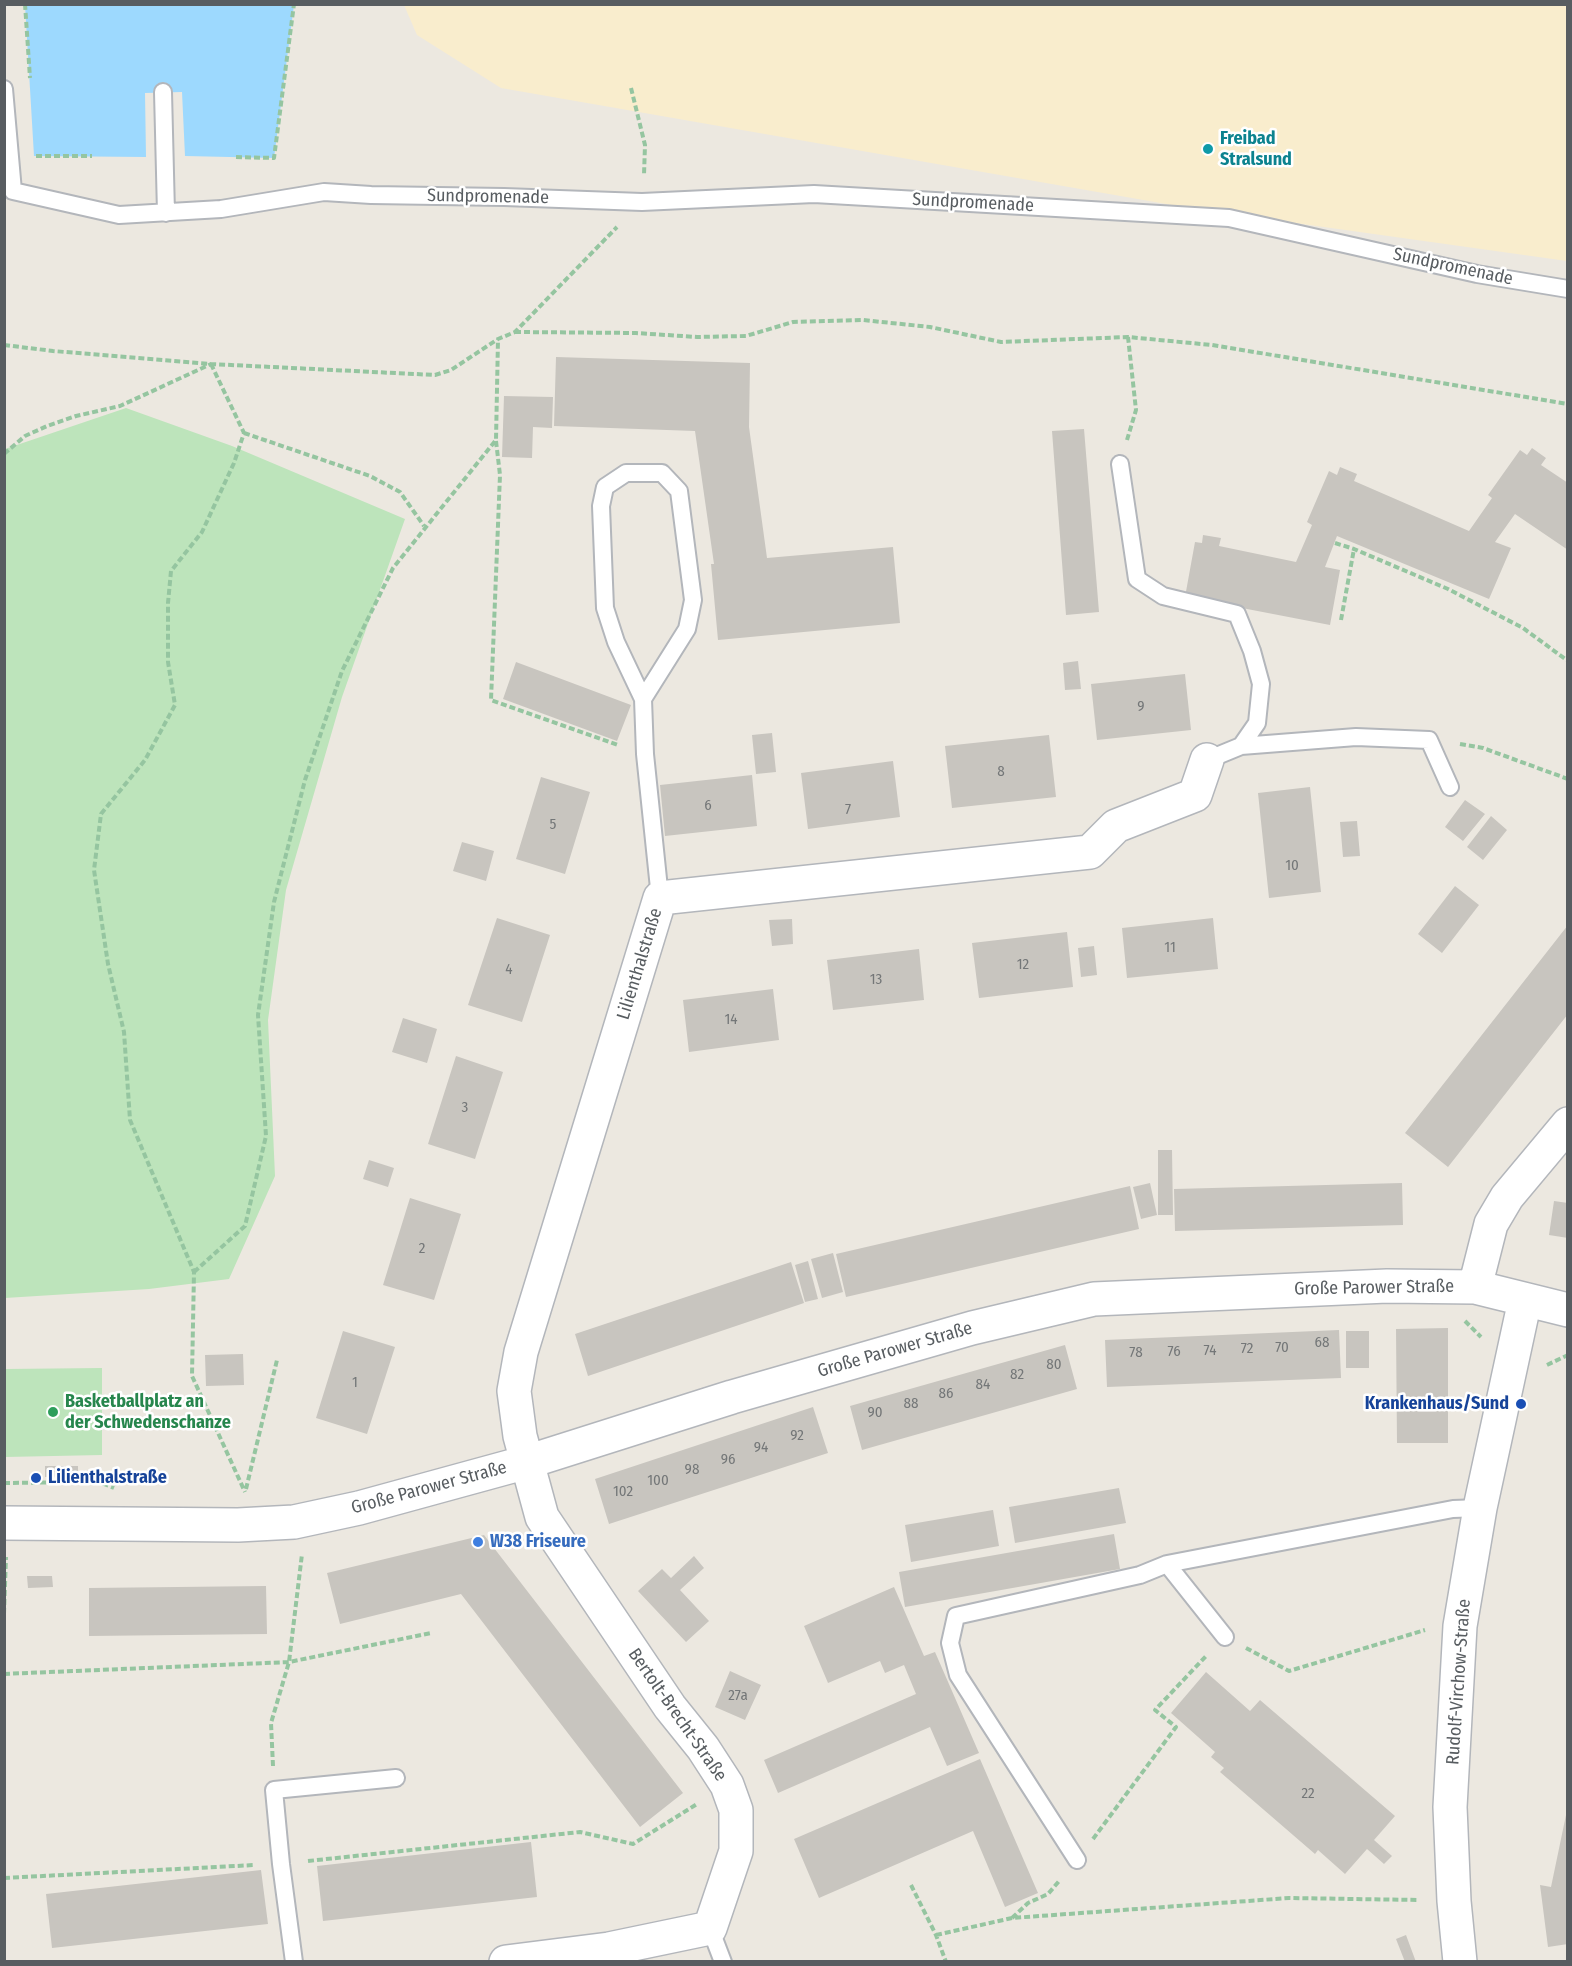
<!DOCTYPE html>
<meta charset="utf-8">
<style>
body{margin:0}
#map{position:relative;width:1572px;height:1966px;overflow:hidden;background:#ece8e0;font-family:"Fira Sans Condensed",sans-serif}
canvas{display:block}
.frame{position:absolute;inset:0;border:6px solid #585d61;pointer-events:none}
</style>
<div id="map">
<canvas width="1572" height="1966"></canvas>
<div class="frame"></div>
</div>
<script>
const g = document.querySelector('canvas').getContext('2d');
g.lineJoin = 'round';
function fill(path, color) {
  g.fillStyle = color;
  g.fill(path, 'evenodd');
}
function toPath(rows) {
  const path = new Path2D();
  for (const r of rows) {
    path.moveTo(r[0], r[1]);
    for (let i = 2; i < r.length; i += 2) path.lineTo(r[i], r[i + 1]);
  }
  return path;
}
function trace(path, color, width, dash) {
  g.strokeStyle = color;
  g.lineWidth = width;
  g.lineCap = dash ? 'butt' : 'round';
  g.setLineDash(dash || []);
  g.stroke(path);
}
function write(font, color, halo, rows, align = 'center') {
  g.font = font + ' "Fira Sans Condensed",sans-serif';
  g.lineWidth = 5;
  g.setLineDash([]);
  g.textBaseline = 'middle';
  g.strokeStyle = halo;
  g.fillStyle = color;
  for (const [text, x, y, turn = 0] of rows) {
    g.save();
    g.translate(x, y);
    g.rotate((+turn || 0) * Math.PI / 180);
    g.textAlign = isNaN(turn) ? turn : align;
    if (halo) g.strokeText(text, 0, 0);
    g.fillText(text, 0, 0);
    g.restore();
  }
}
fill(toPath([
 [126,408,232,446,405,519,342,697,286,890,268,1020,275,1176,229,1279,149,1289,5,1298,5,449],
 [102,1368,102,1455,5,1457,5,1369]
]), '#bde4bb');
fill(toPath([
 [404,5,1567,5,1567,261,1195,209,501,88,417,35]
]), '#f9edcd');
fill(toPath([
 [25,5,294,5,274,158,185,156,182,92,145,93,146,157,34,156]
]), '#9dd9fe');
fill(toPath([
 [556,357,750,363,749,427,767,558,893,547,900,623,718,640,711,564,714,564,695,431,554,426],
 [504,396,553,397,552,428,533,427,532,458,502,457],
 [1084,429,1099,612,1066,615,1052,431],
 [1532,448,1546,458,1541,465,1568,483,1568,550,1515,514,1495,542,1511,548,1489,599,1337,536,1325,567,1340,570,1330,625,1185,597,1195,542,1202,543,1203,535,1221,538,1219,546,1296,562,1312,525,1307,522,1329,471,1337,475,1340,467,1357,474,1354,481,1469,531,1492,498,1488,495,1520,450,1527,455],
 [1078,661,1081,689,1065,690,1063,663],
 [516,662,631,705,617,741,503,699],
 [1185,674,1191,730,1097,740,1091,684],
 [772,733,776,772,756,774,752,735],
 [1049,735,1056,797,952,808,945,746],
 [893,761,900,817,808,829,801,773],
 [752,775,757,826,665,836,660,785],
 [541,777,590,792,565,874,516,859],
 [1310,787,1321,892,1269,898,1258,793],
 [1465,800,1485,814,1463,841,1445,827],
 [1491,816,1507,830,1483,860,1467,847],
 [1357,821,1360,856,1343,857,1340,822],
 [462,842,494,851,486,881,453,871],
 [1455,886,1479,905,1442,953,1418,934],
 [497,918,550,935,522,1022,468,1005],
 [1213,918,1218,969,1127,978,1122,928],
 [792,919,793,944,772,946,769,920],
 [1568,925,1568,1014,1448,1167,1405,1133],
 [1067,932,1073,987,979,998,972,943],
 [1094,946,1097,975,1081,977,1078,948],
 [919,949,924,1000,833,1010,827,960],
 [773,989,779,1040,689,1052,683,1000],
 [403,1018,437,1029,427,1063,392,1052],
 [456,1056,503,1072,475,1159,428,1144],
 [1158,1150,1172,1150,1173,1215,1158,1215],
 [369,1160,394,1168,388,1187,363,1179],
 [1150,1183,1157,1215,1141,1219,1133,1187],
 [1402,1183,1403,1225,1175,1231,1174,1189],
 [1130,1186,1139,1229,846,1297,836,1254],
 [410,1198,461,1214,434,1300,383,1285],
 [1554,1201,1568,1203,1568,1238,1549,1235],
 [833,1253,843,1292,822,1298,811,1259],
 [808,1261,818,1299,805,1302,795,1265],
 [791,1262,804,1303,588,1376,575,1334],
 [1448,1328,1448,1443,1397,1443,1396,1329],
 [1339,1330,1341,1378,1107,1387,1105,1340],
 [343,1331,395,1347,367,1434,316,1418],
 [1346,1331,1369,1331,1369,1368,1346,1368],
 [1065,1345,1077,1389,862,1450,850,1406],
 [243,1354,244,1385,206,1386,205,1355],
 [813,1407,828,1453,609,1524,595,1479],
 [45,1466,78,1466,78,1476,45,1477],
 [1119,1488,1126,1523,1015,1543,1009,1507],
 [993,1510,999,1546,911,1562,905,1525],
 [1114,1534,1120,1569,905,1607,899,1572],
 [484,1535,683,1793,640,1827,461,1594,340,1624,327,1573],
 [694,1556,704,1568,680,1590,709,1621,686,1642,638,1591,662,1569,671,1578],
 [27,1576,52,1576,53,1587,28,1588],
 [266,1586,267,1634,89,1636,89,1588],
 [894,1587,924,1656,935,1652,979,1753,947,1766,930,1727,778,1793,764,1760,916,1694,904,1665,885,1673,880,1661,828,1683,804,1626],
 [730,1671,761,1685,745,1720,715,1707],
 [1206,1672,1250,1711,1260,1700,1395,1816,1374,1840,1392,1856,1384,1864,1367,1849,1345,1874,1318,1850,1315,1854,1220,1772,1224,1768,1211,1757,1215,1752,1171,1713],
 [980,1759,1038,1893,1005,1907,973,1831,819,1898,794,1839],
 [1566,1815,1568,1944,1548,1947,1540,1885,1551,1887],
 [531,1842,537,1897,323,1921,317,1866],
 [261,1870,268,1924,52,1948,46,1894],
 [1406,1935,1416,1962,1405,1962,1396,1939]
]), '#c8c5bf');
const lane = toPath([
 [4,89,13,191,119,215,221,209,324,192,371,195,504,197,642,202,814,194,1229,218,1477,274,1568,289],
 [163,92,166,213],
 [1120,464,1137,579,1163,596,1237,614,1252,651,1261,684,1257,723,1241,746],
 [643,699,616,642,605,608,601,506,605,487,626,473,662,473,679,491,693,600,687,629,643,699,645,754,660,898],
 [1207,760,1241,746,1356,737,1429,740,1450,787],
 [1167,1564,1225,1637],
 [1077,1860,958,1675,950,1643,956,1616,1140,1575,1167,1564,1453,1509,1480,1508],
 [710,1928,723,1962],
 [294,1962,281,1864,274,1790,396,1778]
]);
const street = toPath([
 [1475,1287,1491,1224,1507,1197,1568,1124],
 [4,1523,238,1525,294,1522,359,1508,527,1462,732,1397,972,1328,1094,1299,1387,1286,1475,1287,1568,1310],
 [506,1962,609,1949,710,1928,736,1851,736,1810,727,1785,703,1748,670,1707,542,1517,520,1436,514,1391,521,1352,660,898,1090,852,1116,826,1195,795,1207,760],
 [1460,1962,1454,1901,1450,1807,1460,1626,1480,1508,1525,1300]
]);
trace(lane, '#b3b6bb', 20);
trace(street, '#b3b6bb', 36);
trace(toPath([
 [25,4,30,78],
 [631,88,645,145,644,175],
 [36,156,92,156],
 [236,157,274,158,294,4],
 [515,332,636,333,697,337,746,336,793,322,863,320,930,327,1001,342,1128,337,1212,345,1568,404],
 [4,345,53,351,211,364,435,375,451,370,498,339,515,332,617,227],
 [211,364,244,433,234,463,202,532,171,571,168,603,168,662,175,705,145,760,101,814,94,870,108,964,124,1032,130,1120,194,1272,192,1376,245,1492],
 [244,433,370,476,400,492,424,526],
 [1127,440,1136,410,1128,337],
 [496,441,500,475,491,700,618,745],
 [4,454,25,436,47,426,76,416,120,406,211,364],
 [1335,543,1354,549,1448,589,1523,628,1568,661],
 [1341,620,1354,549],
 [1460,744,1483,748,1568,779],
 [194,1272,245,1226,266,1136,258,1015,274,902,305,780,342,671,393,568,496,440,498,339],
 [1465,1321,1481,1337],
 [1547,1365,1568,1355],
 [4,1483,99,1482,114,1488],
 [246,1489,277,1360],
 [4,1614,6,1557],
 [1246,1648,1289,1671,1425,1630],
 [4,1674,289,1662,431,1633],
 [273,1766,271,1723,289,1662,302,1554],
 [1093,1839,1176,1727,1155,1710,1207,1655],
 [308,1861,580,1832,633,1844,697,1804],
 [4,1878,255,1865],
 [911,1885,936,1935,946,1962],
 [1012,1918,1028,1903,1048,1894,1060,1880],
 [936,1935,1012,1918,1289,1898,1419,1900]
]), '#95c5a0', 4, [6, 3]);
trace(lane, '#fff', 16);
trace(street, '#fff', 33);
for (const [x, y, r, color] of [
 [1208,149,6,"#0f9aa8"],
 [1521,1404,6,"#1a4fb4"],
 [53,1412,6,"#2e9e5b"],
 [36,1478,6,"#1a4fb4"],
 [478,1542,6,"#3f7fe0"]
]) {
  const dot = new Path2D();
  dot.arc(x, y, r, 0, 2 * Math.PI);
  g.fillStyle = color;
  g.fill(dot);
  trace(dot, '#fff', 2);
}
write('15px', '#747778', null, [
 ["9",1141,707],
 ["8",1001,772],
 ["6",708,806],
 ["7",848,810],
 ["5",553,825],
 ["10",1292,866],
 ["11",1170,948],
 ["12",1023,965],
 ["4",509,970],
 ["13",876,980],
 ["14",731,1020],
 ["3",465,1108],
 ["2",422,1249],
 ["68",1322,1343],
 ["70",1282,1348],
 ["72",1247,1349],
 ["74",1210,1351],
 ["76",1174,1352],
 ["78",1136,1353],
 ["80",1054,1365],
 ["82",1017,1375],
 ["1",355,1383],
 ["84",983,1385],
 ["86",946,1394],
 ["88",911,1404],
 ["90",875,1413],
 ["92",797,1436],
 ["94",761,1448],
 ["96",728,1460],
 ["98",692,1470],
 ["100",658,1481],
 ["102",623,1492],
 ["27a",738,1696],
 ["22",1308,1794]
]);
write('bold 18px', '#0d838f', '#fff', [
 ["Freibad",1220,139],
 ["Stralsund",1220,160]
], 'left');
write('18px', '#585d61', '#fff', [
 ["Sundpromenade",488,197,1],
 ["Sundpromenade",973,203,3],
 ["Sundpromenade",1453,267,12],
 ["Lilienthalstraße",640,964,-73],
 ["Große Parower Straße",1374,1288,-1],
 ["Große Parower Straße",895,1350,-16],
 ["Große Parower Straße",429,1488,-15],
 ["Rudolf-Virchow-Straße",1459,1682,-86],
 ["Bertolt-Brecht-Straße",677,1715,55]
]);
write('bold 18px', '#27864d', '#fff', [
 ["Basketballplatz an",65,1402],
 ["der Schwedenschanze",65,1423]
], 'left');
write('bold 18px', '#164399', '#fff', [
 ["Krankenhaus/Sund",1509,1404],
 ["Lilienthalstraße",48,1478,"left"]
], 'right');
write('bold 18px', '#366cbe', '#fff', [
 ["W38 Friseure",490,1542]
], 'left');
</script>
